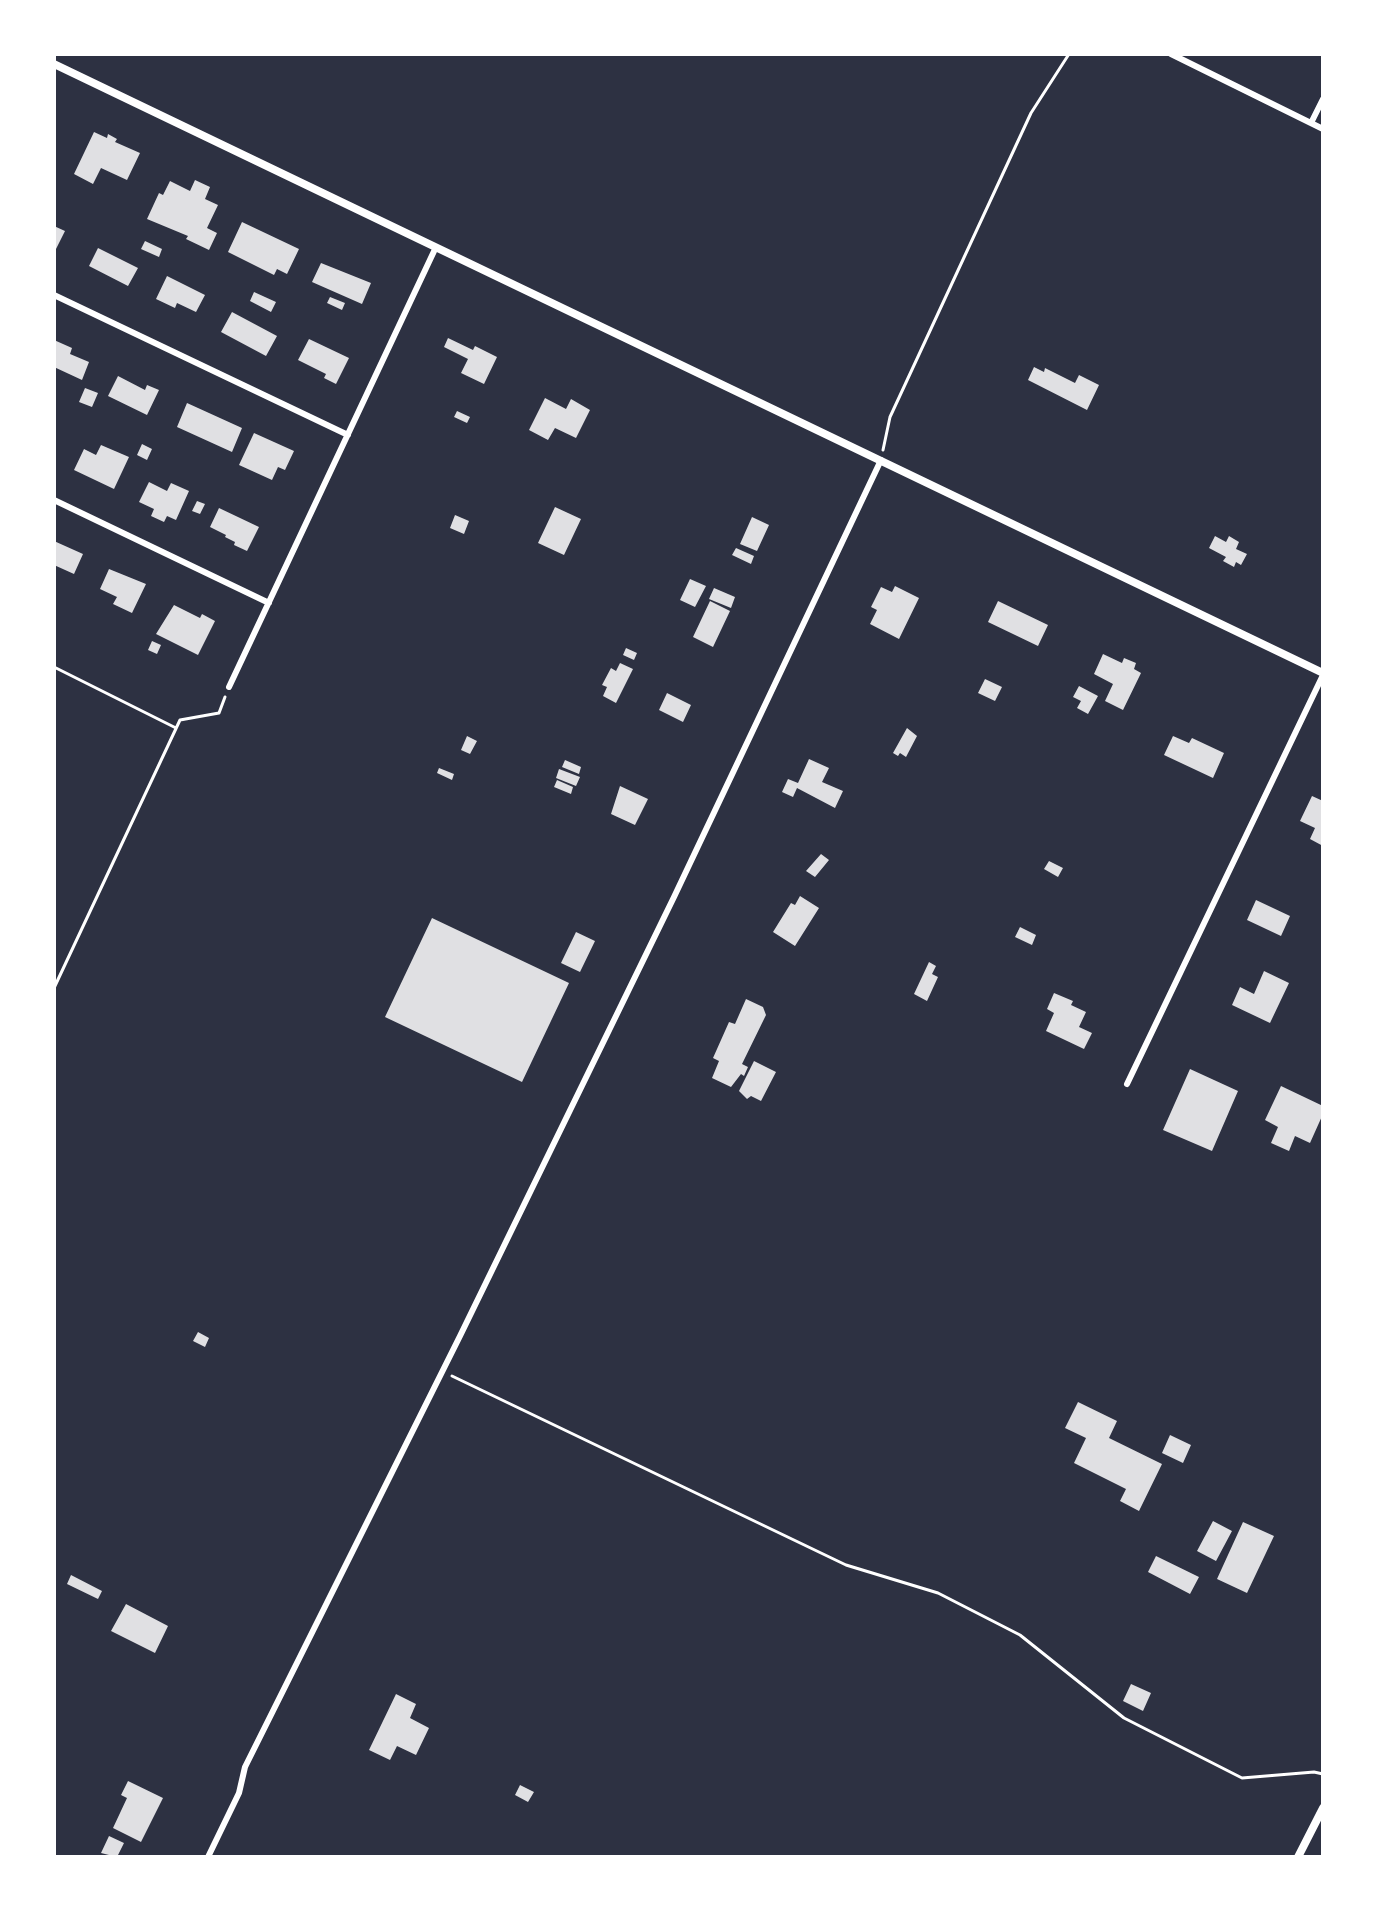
<!DOCTYPE html>
<style>
body{margin:0}
#map{position:relative;width:1377px;height:1911px;overflow:hidden;background:#2d3142;font-family:Raleway,sans-serif}
canvas{display:block}
.frame{position:absolute;inset:0;border:56px solid #fff;pointer-events:none}
</style>
<div id="map">
<canvas width="1377" height="1911"></canvas>
<div class="frame"></div>
</div>
<script>
const g = document.querySelector('canvas').getContext('2d');
g.lineJoin = 'round';
function fill(path, color) {
  g.fillStyle = color;
  g.fill(path, 'evenodd');
}
function toPath(rows) {
  const path = new Path2D();
  for (const r of rows) {
    path.moveTo(r[0], r[1]);
    for (let i = 2; i < r.length; i += 2) path.lineTo(r[i], r[i + 1]);
  }
  return path;
}
function trace(path, color, width, dash) {
  g.strokeStyle = color;
  g.lineWidth = width;
  g.lineCap = dash ? 'butt' : 'round';
  g.setLineDash(dash || []);
  g.stroke(path);
}
fill(toPath([
 [94,132,107,138,108,134,117,139,115,142,140,153,127,180,101,168,93,184,74,174],
 [195,180,210,187,205,199,218,205,207,228,217,233,209,250,186,239,188,236,147,219,159,193,163,195,170,181,190,191],
 [242,222,299,249,287,274,277,269,274,275,228,252],
 [54,226,65,231,54,253],
 [145,241,162,249,159,257,141,249],
 [98,248,138,268,128,286,89,266],
 [321,263,371,283,362,304,312,282],
 [167,276,205,295,196,312,177,303,175,308,156,299],
 [254,292,276,302,271,312,250,301],
 [330,297,345,303,342,310,327,303],
 [232,312,277,336,266,356,221,332],
 [448,338,473,350,475,346,497,357,484,384,461,373,468,359,444,347],
 [309,339,349,358,336,384,324,378,326,374,298,360],
 [54,340,72,348,70,354,89,362,82,380,54,367],
 [1034,367,1044,372,1045,368,1075,383,1079,375,1099,385,1087,410,1028,380],
 [118,376,145,390,147,385,159,390,147,415,108,396],
 [85,388,98,393,92,407,79,402],
 [545,398,566,409,571,399,590,410,576,438,555,428,548,440,529,430],
 [187,403,242,428,232,452,177,427],
 [457,411,470,417,467,423,454,417],
 [254,433,294,451,285,470,278,467,272,480,239,465],
 [142,444,152,449,147,460,137,455],
 [101,445,129,457,114,489,74,470,84,449,96,455],
 [149,482,167,491,171,483,189,491,176,520,167,516,164,522,151,516,154,509,139,502],
 [197,501,205,504,200,514,192,511],
 [555,507,581,519,564,555,538,543],
 [219,508,259,527,247,551,234,545,235,542,225,537,226,535,210,527],
 [455,515,469,521,464,534,450,528],
 [752,517,769,525,757,551,740,544],
 [1215,536,1226,542,1229,536,1239,542,1236,549,1247,554,1241,565,1236,562,1234,567,1223,561,1226,557,1209,548],
 [54,541,83,554,74,574,54,565],
 [736,548,754,556,751,564,732,555],
 [109,569,146,584,132,613,113,604,117,597,100,589],
 [690,579,706,586,695,607,680,600],
 [895,586,919,598,899,639,870,624,877,610,871,607,881,587,892,592],
 [714,588,735,597,731,608,709,599],
 [710,601,730,611,713,647,693,637],
 [998,601,1048,625,1038,646,988,622],
 [174,605,200,618,202,614,215,621,198,655,156,634],
 [152,641,161,645,157,654,148,650],
 [626,648,637,653,634,660,623,655],
 [1103,654,1122,663,1124,658,1136,663,1134,669,1141,673,1123,710,1105,701,1113,684,1094,674],
 [620,663,633,669,616,703,603,696,607,687,602,685,611,668,616,671],
 [985,679,1002,687,995,701,978,693],
 [1079,686,1098,696,1088,714,1077,708,1081,701,1073,697],
 [667,693,691,705,683,722,659,710],
 [907,728,917,736,906,757,900,753,898,756,893,753],
 [467,736,477,741,470,754,461,750],
 [1173,736,1189,743,1192,738,1224,753,1213,778,1164,755],
 [809,759,829,768,822,782,843,791,835,808,797,788,793,797,782,792,788,779,798,783],
 [565,760,581,767,579,774,562,767],
 [439,768,454,774,452,780,437,773],
 [559,769,580,777,576,786,556,778],
 [557,780,573,787,571,794,554,787],
 [620,786,648,799,635,825,611,814],
 [1312,796,1323,801,1323,846,1310,839,1315,828,1300,821],
 [821,854,829,860,815,877,806,871],
 [1049,861,1063,868,1058,877,1044,869],
 [800,896,819,908,795,946,773,932,791,903,795,905],
 [1256,900,1290,916,1281,936,1247,920],
 [432,918,569,983,522,1082,385,1017],
 [1020,927,1036,935,1032,945,1015,937],
 [576,932,595,941,580,972,561,963],
 [929,962,936,966,932,974,938,977,927,1001,914,994],
 [1264,971,1289,983,1270,1023,1232,1005,1240,987,1254,994],
 [1054,993,1073,1001,1071,1005,1086,1012,1079,1027,1092,1033,1084,1049,1046,1031,1054,1013,1047,1009],
 [746,999,763,1007,766,1015,742,1064,748,1067,744,1076,741,1074,731,1087,712,1078,719,1061,713,1058,729,1022,735,1024],
 [754,1061,776,1072,761,1101,751,1096,747,1099,739,1091],
 [1190,1069,1238,1091,1212,1151,1163,1130],
 [1281,1086,1323,1106,1323,1114,1310,1143,1295,1136,1289,1151,1271,1143,1278,1127,1265,1120],
 [198,1332,209,1338,205,1347,193,1341],
 [1078,1402,1117,1421,1109,1438,1162,1464,1139,1511,1120,1501,1126,1489,1074,1463,1086,1438,1065,1428],
 [1170,1435,1191,1445,1183,1463,1162,1453],
 [1213,1521,1232,1531,1216,1561,1197,1551],
 [1243,1522,1274,1536,1247,1593,1217,1579],
 [1156,1556,1199,1577,1190,1594,1148,1572],
 [71,1575,102,1591,98,1599,67,1584],
 [126,1604,168,1626,155,1653,111,1631],
 [1131,1684,1151,1693,1143,1711,1123,1701],
 [396,1694,416,1704,410,1718,429,1728,416,1755,397,1746,390,1760,369,1750],
 [128,1781,163,1798,141,1842,113,1828,127,1798,121,1795],
 [520,1785,534,1792,528,1802,515,1795],
 [109,1836,124,1843,117,1857,101,1853]
]), '#e0e0e3');
trace(toPath([
 [883,450,890,417,1031,113,1069,54],
 [54,667,176,728],
 [54,988,180,720,219,713,225,697],
 [452,1376,846,1565,938,1593,1020,1635,1124,1718,1242,1778,1314,1772,1323,1774]
]), '#fff', 3);
trace(toPath([
 [1171,54,1323,129],
 [1311,123,1323,99],
 [54,295,348,435],
 [54,500,269,603],
 [229,687,436,247],
 [1127,1084,1323,675],
 [208,1857,239,1793,245,1767,460,1336,674,897,881,460]
]), '#fff', 6);
trace(toPath([
 [54,64,1323,673],
 [1298,1857,1323,1808]
]), '#fff', 8);
</script>
